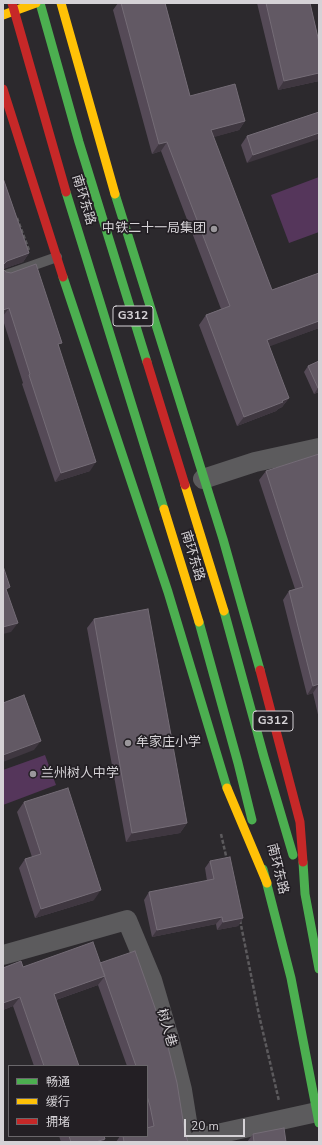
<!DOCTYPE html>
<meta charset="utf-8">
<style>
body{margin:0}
#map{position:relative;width:322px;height:1145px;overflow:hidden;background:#2c292d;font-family:"Nunito Sans","Noto Sans SC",sans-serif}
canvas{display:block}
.frame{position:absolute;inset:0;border:4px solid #d5d2d6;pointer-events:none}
.legend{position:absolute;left:8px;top:1065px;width:140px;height:72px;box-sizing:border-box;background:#231f24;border:1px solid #6a676b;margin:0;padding:5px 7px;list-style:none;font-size:12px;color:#d5d2d6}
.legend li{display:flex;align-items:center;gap:8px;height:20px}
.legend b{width:20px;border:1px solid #6a676b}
.scale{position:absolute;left:184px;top:1119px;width:61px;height:18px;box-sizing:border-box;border:2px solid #d5d2d6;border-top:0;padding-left:5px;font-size:12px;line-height:14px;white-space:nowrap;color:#d5d2d6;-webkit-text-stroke:3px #231f24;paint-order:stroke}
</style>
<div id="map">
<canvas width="322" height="1145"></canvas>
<div class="frame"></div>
<ul class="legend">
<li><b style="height:5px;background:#4caf50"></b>畅通</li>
<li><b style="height:5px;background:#ffc107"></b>缓行</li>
<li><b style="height:5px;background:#c62828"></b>拥堵</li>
</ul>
<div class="scale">20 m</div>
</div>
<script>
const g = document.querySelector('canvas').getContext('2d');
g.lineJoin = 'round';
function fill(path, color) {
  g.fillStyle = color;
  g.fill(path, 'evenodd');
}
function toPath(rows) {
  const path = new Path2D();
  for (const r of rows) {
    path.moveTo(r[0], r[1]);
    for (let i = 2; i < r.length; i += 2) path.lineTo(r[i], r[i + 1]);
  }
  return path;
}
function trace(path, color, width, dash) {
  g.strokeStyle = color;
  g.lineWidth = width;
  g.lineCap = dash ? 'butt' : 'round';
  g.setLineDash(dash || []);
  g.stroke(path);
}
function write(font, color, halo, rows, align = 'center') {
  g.font = font + ' "Nunito Sans","Noto Sans SC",sans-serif';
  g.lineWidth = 3.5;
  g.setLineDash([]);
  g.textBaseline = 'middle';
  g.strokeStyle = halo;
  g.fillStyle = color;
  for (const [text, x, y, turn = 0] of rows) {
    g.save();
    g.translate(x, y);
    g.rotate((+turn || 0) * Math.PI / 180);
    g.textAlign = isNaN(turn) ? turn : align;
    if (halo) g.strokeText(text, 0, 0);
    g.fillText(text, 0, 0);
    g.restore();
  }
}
fill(toPath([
 [319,177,319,232,289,243,271,195],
 [45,755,56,785,3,805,3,770]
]), '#55365b');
trace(toPath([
 [17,218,29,250],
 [221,834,227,860],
 [240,920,259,1015,279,1101]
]), '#5c5a5d', 2.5, [4, 2]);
trace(toPath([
 [3,276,57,257]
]), '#5c5b5d', 10);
trace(toPath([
 [203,479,255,462,319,448],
 [3,955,127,920,152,980,169,1038,182,1090,190,1140,317,1112]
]), '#5c5b5d', 20);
trace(toPath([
 [40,3,79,142,147,362],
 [115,194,223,539,260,670],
 [63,277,168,592,227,788],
 [224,611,264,757,293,855],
 [199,622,238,763,252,820],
 [303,862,305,894,319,969],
 [263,869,291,978,319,1123]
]), '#4caf50', 9);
trace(toPath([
 [61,3,115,194],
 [3,15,36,3],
 [185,485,224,611],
 [227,788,267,883]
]), '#ffc107', 9);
trace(toPath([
 [3,89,63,277],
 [147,362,185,485],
 [260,670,300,822,303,862]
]), '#c62828', 9);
trace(toPath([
 [66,192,164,509]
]), '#4caf50', 9);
trace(toPath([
 [164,509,199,622]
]), '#ffc107', 9);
trace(toPath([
 [12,3,66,192]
]), '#c62828', 9);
fill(toPath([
 [118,3,165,3,190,96,245,121,239,130,213,137,272,290,319,273,319,328,269,346,289,398,282,407,278,409,276,411,237,426,199,325,206,315,221,309,161,151,152,154,113,10],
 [257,3,310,3,319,42,319,81,278,90],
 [319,112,247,163,241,145,247,136],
 [3,178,29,253,23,262,3,269,59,347,90,471,55,482,22,384,23,383,3,320],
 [319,361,319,392,314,394,304,372,308,366],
 [319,454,319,719,313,693,307,695,283,600,289,591,295,589,259,480,266,471],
 [94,619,187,823,180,833,126,842,87,628],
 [24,802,94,900,35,918,19,868,25,859,32,857,17,812],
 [210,861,243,918,238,926,217,930,216,924,152,937,144,900,149,892,207,881,205,868],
 [100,963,185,1133,188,1142,116,1142,120,1136,147,1136,147,1066,127,1066,98,985,56,1000,79,1066,34,1066,13,1006,3,1010,3,968],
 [253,1134,286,1142,247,1142],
 [59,1136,104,1136,105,1139,103,1142,61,1142]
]), '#554a57');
fill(toPath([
 [319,73,319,81,278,90,284,81],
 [245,121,239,130,204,140,211,130],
 [319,133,319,139,247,163,253,155],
 [167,142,161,151,152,154,159,144],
 [29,253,23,262,3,269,3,265,7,261],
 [9,308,3,316,3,310],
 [319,321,319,328,260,350,267,340],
 [318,388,319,388,319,392,314,394],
 [289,398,282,407,278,409,276,411,237,426,244,417],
 [96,462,90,471,55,482,61,473],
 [18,623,11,632,3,634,3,627],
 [319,684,313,693,307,695,313,686],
 [41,741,34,750,3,762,3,755],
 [187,823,180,833,126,842,132,833],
 [101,890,94,900,35,918,41,909],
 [222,917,216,924,152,937,157,930],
 [243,918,238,926,217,930,223,922],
 [105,976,98,985,47,1003,54,994],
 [20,997,13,1006,3,1010,3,1003],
 [105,1139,103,1142,96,1142]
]), '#3f3740');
const building = toPath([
 [121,3,165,3,190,96,235,84,245,121,211,130,272,290,319,273,319,321,267,340,289,398,282,401,283,402,244,417,206,315,230,306,167,142,159,144,121,3],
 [266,3,310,3,319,42,319,73,284,81,266,3],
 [319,112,319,133,253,155,247,136,319,112],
 [3,178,29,253,7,261,3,265,3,269,6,272,11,273,36,264,62,343,58,344,96,462,61,473,29,375,30,374,9,308,3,310,3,178],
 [319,361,319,388,318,388,308,366,319,361],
 [319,454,319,684,313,686,289,591,303,587,266,471,319,454],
 [3,566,10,587,6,589,18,623,3,627,3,566],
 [148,609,187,823,132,833,94,619,148,609],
 [24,695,41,741,3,755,3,703,24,695],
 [68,788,101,890,41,909,25,859,41,854,24,802,68,788],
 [230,857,243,918,223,922,222,917,157,930,149,892,214,879,210,861,230,857],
 [93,942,105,976,54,994,79,1066,44,1066,20,997,3,1003,3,968,21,961,23,967,93,942],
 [135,951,166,1039,177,1083,185,1133,188,1142,124,1142,123,1136,147,1136,147,1128,154,1126,150,1106,147,1096,147,1066,136,1066,100,963,135,951],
 [284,1128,286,1142,254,1142,253,1134,284,1128],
 [69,1136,104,1136,105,1139,96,1142,71,1142,69,1136]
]);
fill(building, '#625964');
trace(building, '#746c76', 1);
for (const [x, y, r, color] of [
 [214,229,4,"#9a979b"],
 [128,743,4,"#9a979b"],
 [33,774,4,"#9a979b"]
]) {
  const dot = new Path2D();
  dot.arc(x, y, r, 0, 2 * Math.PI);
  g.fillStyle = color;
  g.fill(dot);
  trace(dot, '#231f24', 1.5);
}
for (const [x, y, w] of [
 [133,316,40],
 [273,721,40]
]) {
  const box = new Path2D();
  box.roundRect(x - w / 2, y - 10, w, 20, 3);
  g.fillStyle = '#231f24';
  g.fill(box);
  trace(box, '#d5d2d6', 1);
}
write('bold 12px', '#d5d2d6', null, [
 ["G312",133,316],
 ["G312",273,721]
]);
write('13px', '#d5d2d6', '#231f24', [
 ["南环东路",83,200,73],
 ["南环东路",192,556,73],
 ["南环东路",277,869,76],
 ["树人巷",166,1028,74]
]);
write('13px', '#d5d2d6', '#231f24', [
 ["中铁二十一局集团",206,229,"right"],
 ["牟家庄小学",136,743],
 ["兰州树人中学",41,774]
], 'left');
</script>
